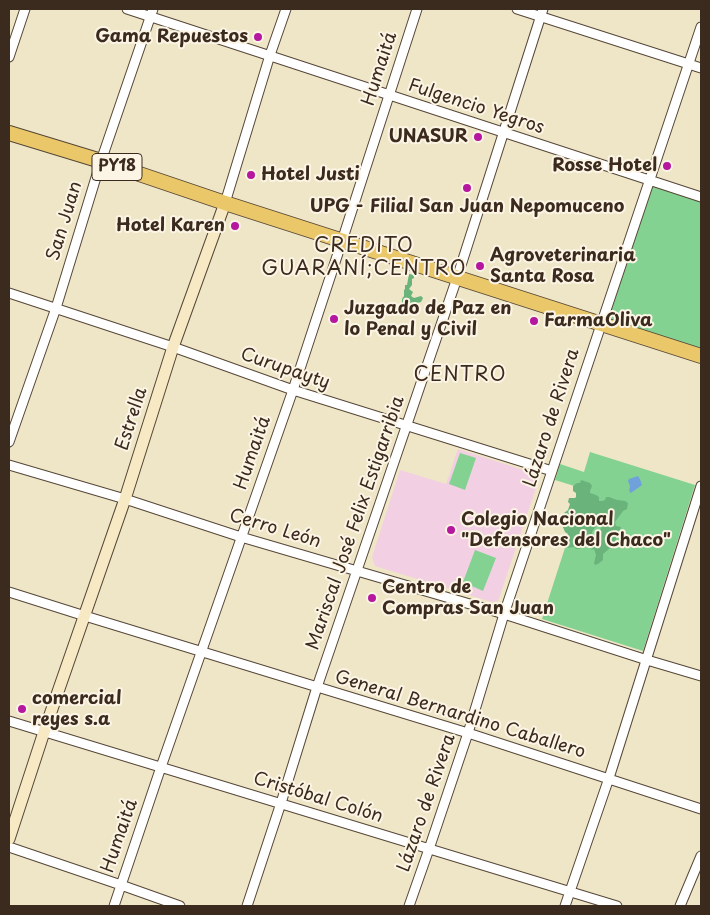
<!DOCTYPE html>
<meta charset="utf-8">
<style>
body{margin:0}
#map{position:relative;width:710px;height:915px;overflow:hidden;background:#eee6c7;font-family:"Playpen Sans",sans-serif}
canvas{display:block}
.frame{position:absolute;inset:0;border:10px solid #3b2a1e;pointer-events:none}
</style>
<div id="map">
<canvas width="710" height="915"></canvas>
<div class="frame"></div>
</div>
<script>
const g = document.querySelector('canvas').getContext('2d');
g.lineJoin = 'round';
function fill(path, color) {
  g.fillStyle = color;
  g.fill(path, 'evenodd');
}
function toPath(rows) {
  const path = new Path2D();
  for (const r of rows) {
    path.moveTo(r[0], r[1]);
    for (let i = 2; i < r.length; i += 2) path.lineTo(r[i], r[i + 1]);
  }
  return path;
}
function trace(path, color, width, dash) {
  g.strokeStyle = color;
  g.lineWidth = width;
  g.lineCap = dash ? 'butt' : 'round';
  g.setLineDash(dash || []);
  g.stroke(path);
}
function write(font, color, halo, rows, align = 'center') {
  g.font = font + ' "Playpen Sans",sans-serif';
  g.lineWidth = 4;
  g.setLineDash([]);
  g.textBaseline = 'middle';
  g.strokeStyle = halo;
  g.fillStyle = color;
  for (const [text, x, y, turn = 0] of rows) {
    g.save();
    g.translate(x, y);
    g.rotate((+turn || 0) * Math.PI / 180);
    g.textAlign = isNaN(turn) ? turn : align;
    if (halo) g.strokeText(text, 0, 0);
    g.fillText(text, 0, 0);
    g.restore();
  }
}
fill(toPath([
 [458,449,536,474,539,479,498,601,492,602,375,566,372,557,400,470,446,484]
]), '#f2cfe2');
fill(toPath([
 [651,182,701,198,701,354,602,322],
 [590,452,695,485,643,651,542,619,584,489,555,480,560,464,584,472],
 [460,453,476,458,465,490,449,484],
 [475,550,496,558,483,591,463,582]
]), '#83d292');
fill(toPath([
 [409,274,414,275,414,278,412,279,412,285,409,289,413,292,411,296,414,298,421,296,423,298,421,302,417,303,414,309,409,312,407,312,409,308,403,307,402,305,402,299,404,296,404,290,405,289,405,285,407,285],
 [581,480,590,483,592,486,590,491,590,493,596,495,599,497,599,501,602,501,605,500,606,497,609,497,617,500,625,501,628,503,627,509,623,511,615,522,616,526,621,527,620,531,617,534,615,542,613,543,610,548,603,554,603,560,598,564,595,565,594,563,596,555,594,549,591,550,593,547,598,544,598,534,602,526,606,521,606,517,603,516,592,532,591,539,585,545,579,549,576,549,574,547,568,548,564,546,563,544,568,539,567,536,568,534,565,532,562,525,563,522,570,522,574,517,571,513,569,514,568,517,566,517,564,513,568,510,570,504,568,502,569,498,575,498,576,497,576,493,573,491,573,486,577,483,580,483]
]), '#6ab47c');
fill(toPath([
 [638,476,640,479,642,485,631,493,629,491,630,486,628,481,629,479]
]), '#70a1db');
const minor = toPath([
 [127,9,701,197],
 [517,9,701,68],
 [9,57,25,9],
 [225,203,270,55,286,9],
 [9,293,173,347,293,390,552,471],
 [9,442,56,308,101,161,153,9],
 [9,465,125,499,241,537,504,614,647,660,701,676],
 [9,592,85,616,468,733,701,809],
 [9,721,617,906],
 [9,847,121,885,180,906],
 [114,906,161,767,293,390,342,241,417,9],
 [247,906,281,803,317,687,457,278,543,9],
 [409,906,429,849,468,733,504,614,701,27],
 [565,906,609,778,701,486],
 [680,906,701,856]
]);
const secondary = toPath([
 [9,839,44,732,125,499,173,347,225,203]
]);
const trunk = toPath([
 [9,133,101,161,225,203,701,356]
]);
trace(minor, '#564637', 11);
trace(secondary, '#564637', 13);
trace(trunk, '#564637', 16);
trace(minor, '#fff', 9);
trace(secondary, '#f7e9c3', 11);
trace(trunk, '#eac769', 14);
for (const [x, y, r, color] of [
 [258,37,5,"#b5179e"],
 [478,137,5,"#b5179e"],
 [667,166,5,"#b5179e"],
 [251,175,5,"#b5179e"],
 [467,188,5,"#b5179e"],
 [235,226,5,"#b5179e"],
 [480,266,5,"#b5179e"],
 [334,319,5,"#b5179e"],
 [534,321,5,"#b5179e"],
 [451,530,5,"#b5179e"],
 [372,598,5,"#b5179e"],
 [22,709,5,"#b5179e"]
]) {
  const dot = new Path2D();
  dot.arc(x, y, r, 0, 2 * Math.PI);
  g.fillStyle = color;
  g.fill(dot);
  trace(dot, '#fcf5e5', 2);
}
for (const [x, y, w] of [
 [117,167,50]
]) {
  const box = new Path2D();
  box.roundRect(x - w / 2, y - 13.5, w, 27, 4);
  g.fillStyle = '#fcf5e5';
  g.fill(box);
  trace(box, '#3b2a1e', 1);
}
write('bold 16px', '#3b2a1e', null, [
 ["PY18",117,167]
]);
write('bold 18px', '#3b2a1e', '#fcf5e5', [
 ["Gama Repuestos",248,37,"right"],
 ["UNASUR",468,137,"right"],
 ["Rosse Hotel",657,166,"right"],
 ["Hotel Justi",261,175],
 ["UPG - Filial San Juan Nepomuceno",467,207,"center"],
 ["Hotel Karen",225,226,"right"],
 ["Agroveterinaria",490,256],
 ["Santa Rosa",490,277],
 ["Juzgado de Paz en",344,309],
 ["lo Penal y Civil",344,330],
 ["FarmaOliva",544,321],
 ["Colegio Nacional",461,520],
 ["\"Defensores del Chaco\"",461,541],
 ["Centro de",382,588],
 ["Compras San Juan",382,609],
 ["comercial",32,699],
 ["reyes s.a",32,720]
], 'left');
write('18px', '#3b2a1e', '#fcf5e5', [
 ["Humaitá",380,69,-72],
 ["Fulgencio Yegros",476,107,18],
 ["San Juan",65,221,-73],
 ["Curupayty",285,369,19],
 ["Lázaro de Rivera",552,418,-72],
 ["Estrella",132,419,-72],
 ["Humaitá",253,453,-71],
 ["Mariscal José Felix Estigarribia",356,523,-71],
 ["Cerro León",275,529,17],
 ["General Bernardino Caballero",460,715,17],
 ["Cristóbal Colón",318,798,17],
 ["Lázaro de Rivera",427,803,-71],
 ["Humaitá",120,836,-71]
]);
g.letterSpacing = '1px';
write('20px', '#3b2a1e', '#fcf5e5', [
 ["CREDITO",364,246],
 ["GUARANÍ;CENTRO",364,269],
 ["CENTRO",460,375]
]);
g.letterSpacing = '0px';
</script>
